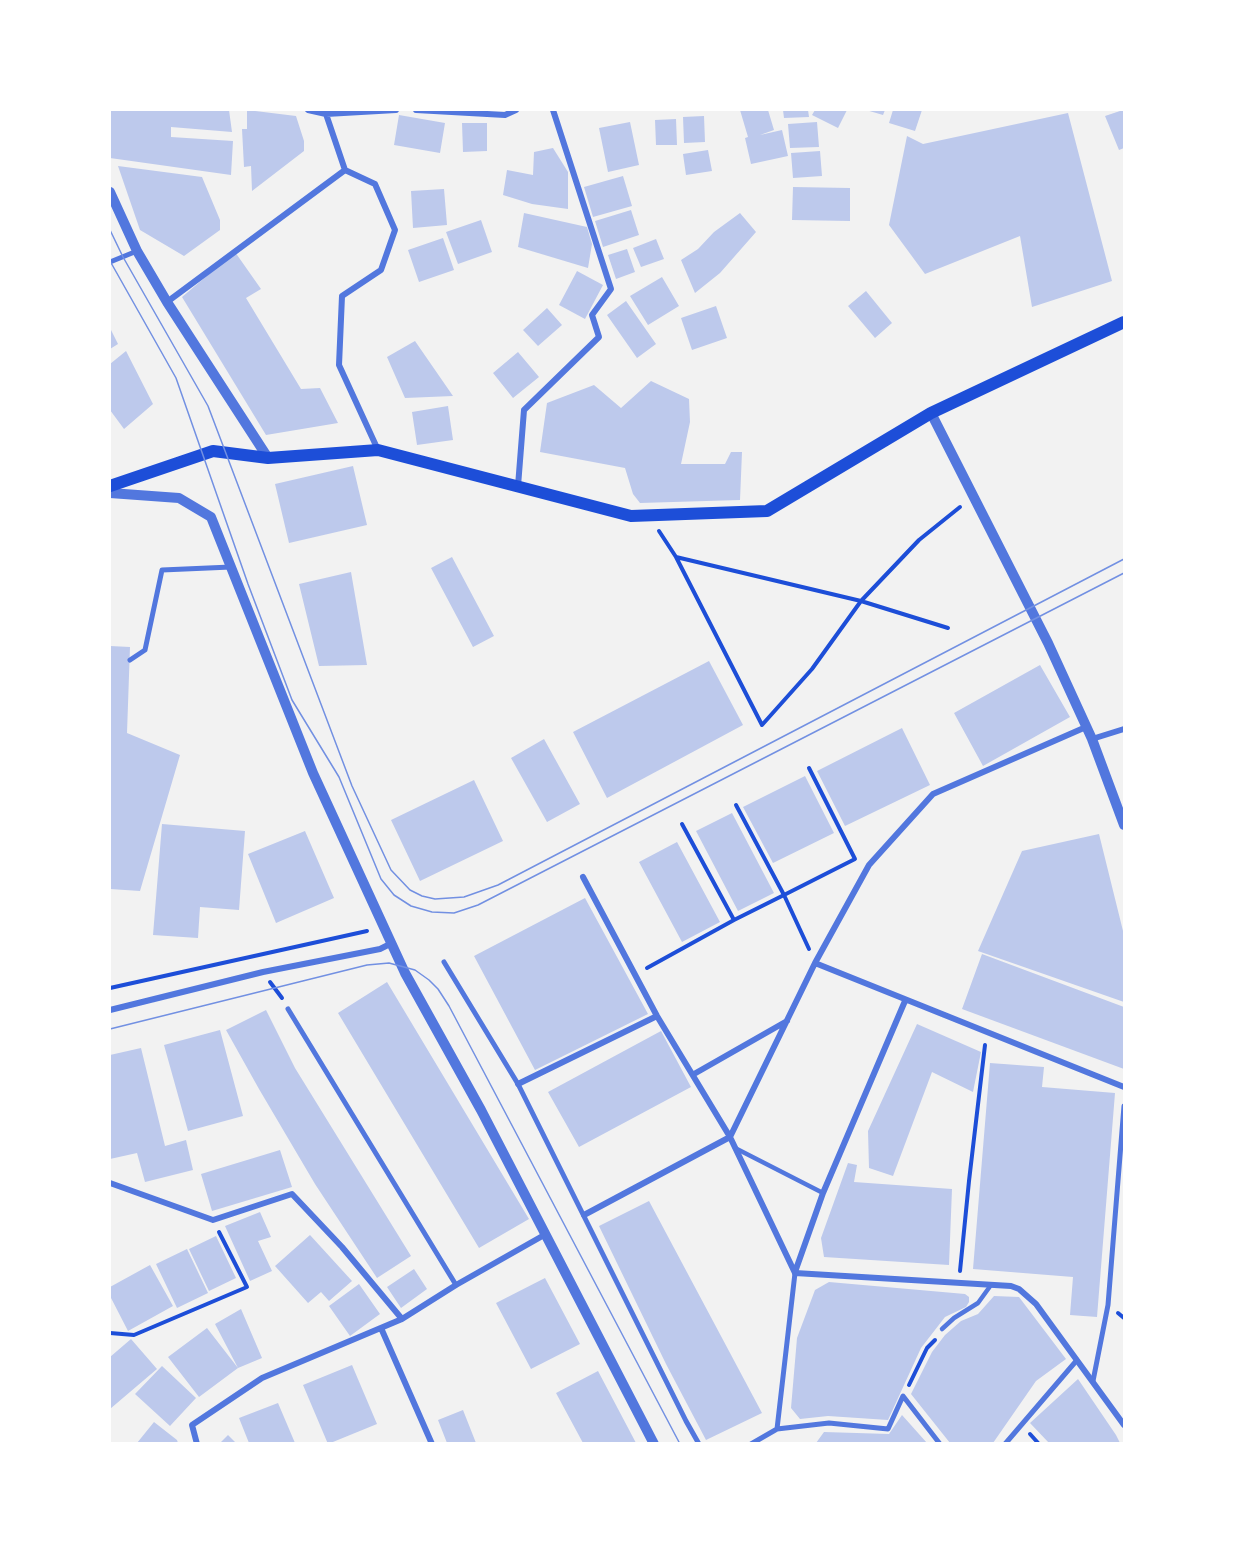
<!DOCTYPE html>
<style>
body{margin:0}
#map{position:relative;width:1234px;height:1553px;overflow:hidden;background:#f2f2f2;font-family:Montserrat,sans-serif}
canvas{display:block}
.frame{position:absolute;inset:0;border:111px solid #fff;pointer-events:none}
</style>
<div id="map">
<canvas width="1234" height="1553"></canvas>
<div class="frame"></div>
</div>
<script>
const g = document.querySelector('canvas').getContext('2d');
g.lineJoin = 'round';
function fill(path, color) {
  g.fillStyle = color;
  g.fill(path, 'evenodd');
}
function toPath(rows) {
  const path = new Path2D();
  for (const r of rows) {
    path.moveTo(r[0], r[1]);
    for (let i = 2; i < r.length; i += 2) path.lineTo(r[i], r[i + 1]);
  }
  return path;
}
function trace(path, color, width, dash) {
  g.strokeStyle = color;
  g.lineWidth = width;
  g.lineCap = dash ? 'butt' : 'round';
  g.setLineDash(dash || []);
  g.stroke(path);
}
fill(toPath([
 [110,110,229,110,232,132,171,127,171,137,233,141,231,175,110,158],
 [247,110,296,116,304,141,304,151,252,191,251,166,244,167,242,129,247,129],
 [740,110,768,110,774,130,760,135,782,130,788,156,751,164,745,138,748,137],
 [783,110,808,110,809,117,784,118],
 [815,110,847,110,838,128,812,115],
 [866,110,885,110,883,115],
 [893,110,922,110,915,131,889,123],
 [1123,110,1124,110,1124,148,1119,150,1105,116],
 [1068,113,1112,281,1032,307,1020,236,925,274,889,225,907,136,923,144],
 [399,115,445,123,440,153,394,145],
 [704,116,705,142,684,143,683,117],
 [676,119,677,145,656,145,655,120],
 [630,122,639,165,608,172,599,128],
 [817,122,819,147,790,148,788,124],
 [462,123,487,123,487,151,463,152],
 [553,148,568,172,568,209,532,204,503,195,507,170,533,175,534,152],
 [708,150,712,171,686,175,683,154],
 [820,151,822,176,793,178,791,153],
 [118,166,202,177,220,220,220,230,184,256,140,230],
 [623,176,632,206,593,217,584,187],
 [793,187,850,188,850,221,792,220],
 [444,189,447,225,413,228,411,191],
 [631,210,639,235,603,247,595,221],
 [524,213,587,227,592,244,588,268,518,247],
 [740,213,756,232,720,273,695,293,681,260,698,249,714,232],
 [481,220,492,252,458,264,446,232],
 [443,238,454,270,419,282,408,250],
 [656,239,664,259,641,267,633,248],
 [627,249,635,272,616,279,608,255],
 [235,252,261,289,246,298,301,389,320,388,338,423,266,435,182,297],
 [577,271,603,285,585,319,559,305],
 [662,277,679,306,648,325,630,296],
 [866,291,892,323,875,338,848,306],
 [626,301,656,344,637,358,607,315],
 [716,306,727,338,692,350,681,318],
 [547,308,562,325,538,346,523,330],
 [110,328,118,344,110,349],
 [415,341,453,396,405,398,387,357],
 [126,351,153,404,124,429,110,410,110,364],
 [518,352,539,377,513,398,493,373],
 [651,381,689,399,690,422,681,464,725,464,731,452,742,452,740,500,640,503,633,494,625,468,540,452,547,403,594,385,621,408],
 [448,406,453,440,417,445,412,412],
 [353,466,367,525,289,543,275,484],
 [452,557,494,636,473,647,431,568],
 [351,572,367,665,319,666,299,584],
 [110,646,130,647,127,733,180,755,140,891,110,889],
 [709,661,743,725,607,798,573,732],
 [1040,665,1070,717,983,766,954,713],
 [902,728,930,785,845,826,817,771],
 [544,739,580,804,547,822,511,758],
 [805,776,834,833,773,863,743,807],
 [474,780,503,841,420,881,391,820],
 [732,813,774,893,738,911,696,831],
 [162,824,245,831,239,910,200,907,198,938,153,935],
 [305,831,334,898,276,923,248,854],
 [1099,834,1124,935,1124,1002,978,951,1022,851],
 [677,842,720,922,682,942,639,862],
 [585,898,648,1014,535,1070,474,956],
 [982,954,1124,1007,1124,1069,962,1009],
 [387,982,529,1219,479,1248,338,1013],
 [266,1010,295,1068,411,1256,377,1278,315,1184,259,1089,226,1030],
 [917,1024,981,1052,973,1092,932,1072,893,1176,869,1168,868,1131],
 [220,1030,243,1116,188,1131,164,1045],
 [661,1031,691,1087,579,1147,548,1092],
 [141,1048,165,1146,186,1140,193,1170,145,1182,137,1153,110,1159,110,1055],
 [990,1063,1044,1067,1042,1087,1115,1093,1097,1317,1070,1315,1073,1277,973,1269],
 [280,1150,292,1187,212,1211,201,1174],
 [848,1163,857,1165,854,1182,952,1189,949,1265,824,1257,821,1238],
 [649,1201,762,1413,706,1440,666,1364,599,1226],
 [260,1212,271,1237,258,1241,272,1271,250,1281,225,1226],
 [310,1235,352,1281,329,1301,321,1292,308,1303,275,1266],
 [216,1236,236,1278,209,1291,189,1249],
 [187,1249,208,1293,177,1308,156,1264],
 [150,1265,173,1306,128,1331,110,1296,110,1287],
 [414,1269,427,1289,401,1308,387,1287],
 [545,1278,580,1344,531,1369,496,1303],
 [829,1282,965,1294,969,1297,969,1302,966,1307,945,1317,921,1348,888,1420,828,1416,800,1419,791,1408,797,1338,815,1290],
 [359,1284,380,1314,350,1336,329,1306],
 [994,1296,1019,1297,1066,1359,1036,1381,993,1443,950,1443,911,1394,932,1352,945,1335,961,1321,978,1314],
 [241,1309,262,1358,238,1368,215,1324],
 [207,1328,238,1368,199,1397,168,1357],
 [131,1339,157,1369,110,1409,110,1357],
 [352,1365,377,1424,328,1444,303,1385],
 [162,1366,196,1398,170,1426,135,1394],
 [598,1371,636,1443,583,1443,556,1393],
 [1078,1379,1116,1435,1120,1443,1049,1443,1030,1423],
 [278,1403,295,1443,249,1443,239,1418],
 [463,1410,476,1443,447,1443,438,1420],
 [902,1415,927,1443,816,1443,824,1432,889,1434],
 [154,1422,177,1440,178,1443,137,1443],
 [228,1435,236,1443,220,1443]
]), '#bdc9ec');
trace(toPath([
 [659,531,676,557,762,725,812,669,861,601,919,540,960,507],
 [676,557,861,601,948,628],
 [734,920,784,895,736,805],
 [809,949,784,895,855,859,809,768],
 [647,968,734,920,682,824],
 [270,982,282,998],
 [110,988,367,931],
 [960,1271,969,1181,985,1045],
 [1118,1313,1124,1318],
 [110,1333,134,1335,247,1287,219,1232],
 [909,1385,927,1348,935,1340],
 [1030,1434,1039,1444]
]), '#1d4ed8', 4);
trace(toPath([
 [735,1148,823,1193],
 [942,1329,954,1318,978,1303,991,1285]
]), '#5277de', 4.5);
trace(toPath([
 [110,262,137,251],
 [130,660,145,650,162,570,231,567],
 [444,962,518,1084,686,1421,699,1444],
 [288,1009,456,1285],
 [1093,1381,1108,1305,1124,1106],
 [777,1429,829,1423,888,1429,903,1396,940,1444],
 [751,1444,777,1429,795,1273],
 [1005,1444,1077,1360]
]), '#5277de', 5);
trace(toPath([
 [308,110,326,114,396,110],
 [416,110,505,115,516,110],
 [326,114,345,170,375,184,395,230,381,270,342,296,339,365,378,450],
 [167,302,345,170],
 [518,486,524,410,599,337,592,315,611,289,553,110],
 [1092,739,1124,729],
 [583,877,657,1016,730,1137,795,1273],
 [815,963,1124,1087],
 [110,1010,263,972,380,949,390,944],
 [694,1074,787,1021],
 [518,1084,657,1016],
 [110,1183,213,1220,292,1194,342,1247,402,1319],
 [584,1215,730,1137,815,963,869,865,933,794,1086,727],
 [795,1272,823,1193,905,1001],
 [795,1273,1011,1286,1019,1289,1036,1304,1124,1425],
 [381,1328,432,1444],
 [197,1444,192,1425,262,1378,402,1319,456,1285,546,1234]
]), '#5277de', 6);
trace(toPath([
 [110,192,137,251,167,302,268,458],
 [931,413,1048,643,1092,739,1124,825],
 [110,493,179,498,211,517,313,773,405,973,481,1110,654,1444]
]), '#5277de', 10);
trace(toPath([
 [110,486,213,451,268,458,378,450,631,516,767,511,931,413,1124,322]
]), '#1d4ed8', 12);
trace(toPath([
 [110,230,123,257,208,406,352,786,391,870,410,890,422,896,435,899,464,897,498,885,1124,559],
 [110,261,176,378,248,584,292,700,339,777,381,879,394,895,411,906,432,912,454,913,478,905,1124,573],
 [110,1029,367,965,389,963,415,970,429,980,438,989,449,1006,680,1444]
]), '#7290e2', 1.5);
</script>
